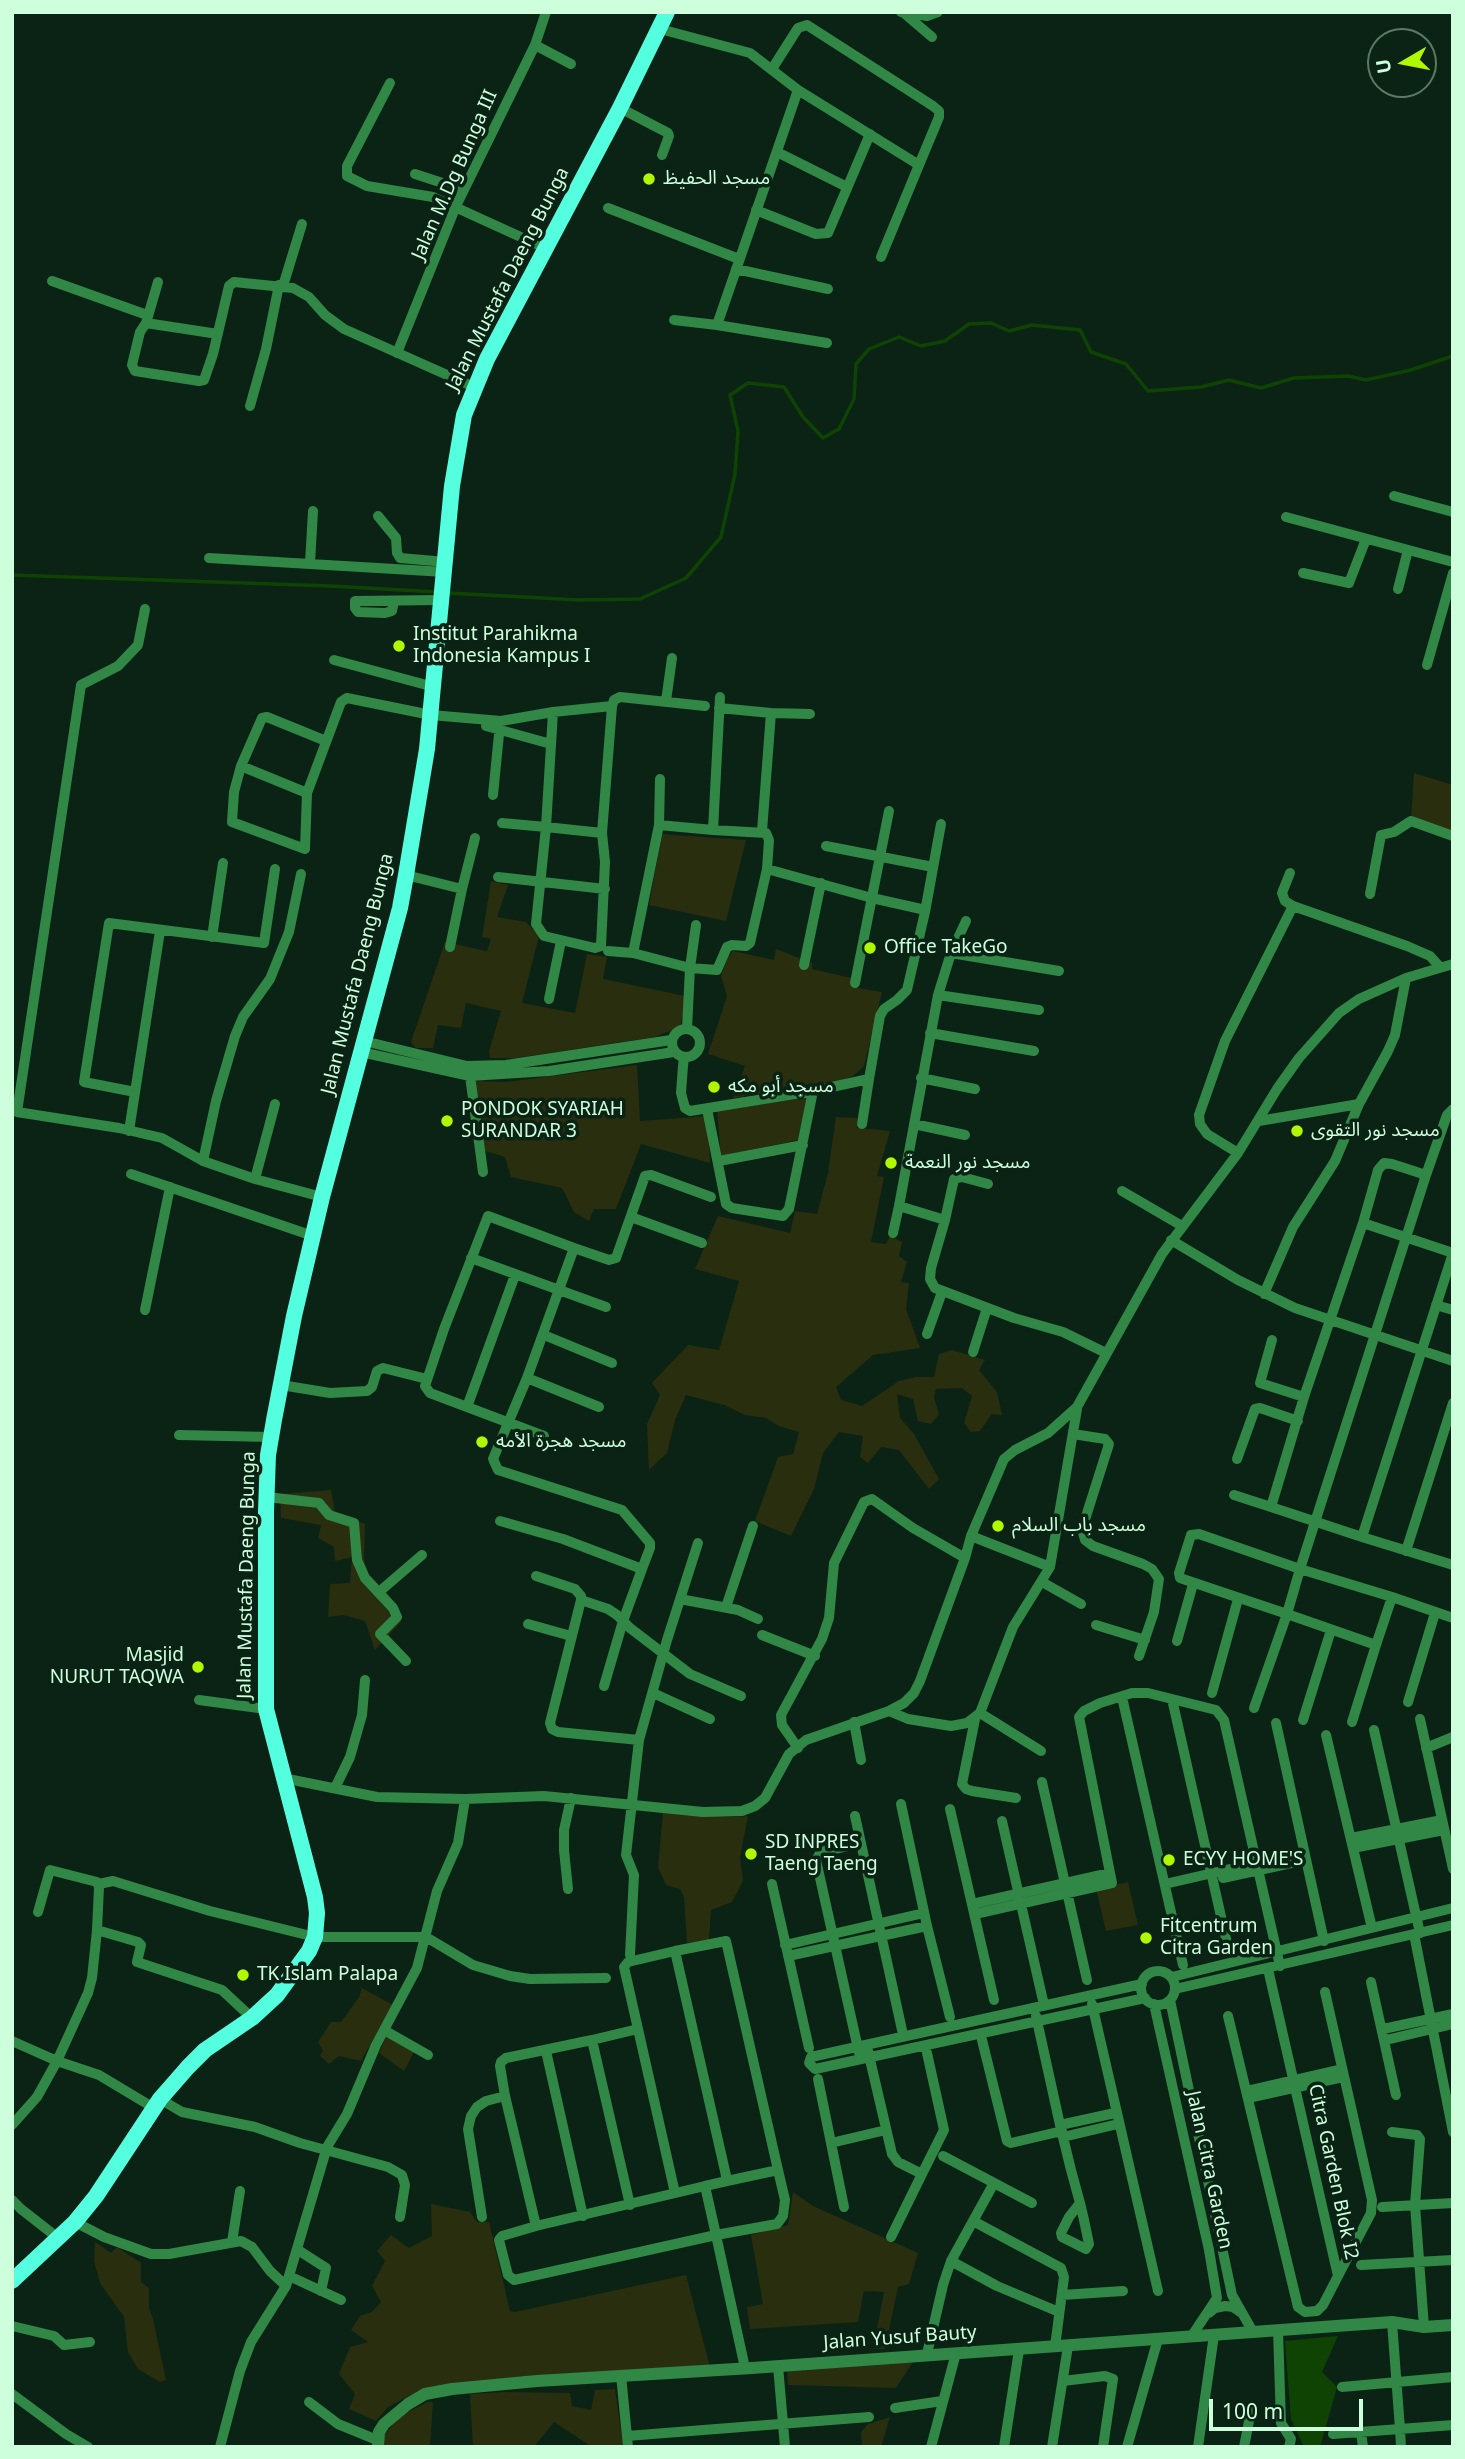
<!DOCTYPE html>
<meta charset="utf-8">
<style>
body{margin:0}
#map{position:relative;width:1465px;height:2459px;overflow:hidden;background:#0b2314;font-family:"Noto Sans",sans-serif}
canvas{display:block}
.frame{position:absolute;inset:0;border:14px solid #cdffdd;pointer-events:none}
.north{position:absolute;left:1367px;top:28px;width:70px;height:70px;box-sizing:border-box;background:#0b2314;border:2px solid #597b64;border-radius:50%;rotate:260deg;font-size:19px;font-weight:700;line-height:28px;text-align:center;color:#cdffdd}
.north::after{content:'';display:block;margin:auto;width:24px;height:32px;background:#b0f800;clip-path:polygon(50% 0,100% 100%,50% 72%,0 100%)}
.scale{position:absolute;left:1209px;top:2399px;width:154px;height:32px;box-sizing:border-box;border:4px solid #cdffdd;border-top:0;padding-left:9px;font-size:21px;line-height:24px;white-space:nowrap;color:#cdffdd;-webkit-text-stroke:5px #0b2314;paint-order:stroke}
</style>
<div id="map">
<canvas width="1465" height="2459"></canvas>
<div class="frame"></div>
<div class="north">U</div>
<div class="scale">100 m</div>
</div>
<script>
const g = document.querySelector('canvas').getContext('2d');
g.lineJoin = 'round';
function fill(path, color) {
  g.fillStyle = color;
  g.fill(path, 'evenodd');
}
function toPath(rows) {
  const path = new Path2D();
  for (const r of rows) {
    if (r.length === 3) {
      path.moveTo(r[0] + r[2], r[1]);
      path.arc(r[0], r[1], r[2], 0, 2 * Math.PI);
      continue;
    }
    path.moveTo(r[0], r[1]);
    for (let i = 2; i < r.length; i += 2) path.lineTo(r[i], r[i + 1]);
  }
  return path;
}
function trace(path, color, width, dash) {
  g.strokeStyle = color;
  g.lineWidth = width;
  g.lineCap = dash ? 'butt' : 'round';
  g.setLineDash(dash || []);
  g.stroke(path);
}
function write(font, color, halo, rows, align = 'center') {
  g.font = font + ' "Noto Sans","Noto Sans Arabic",sans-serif';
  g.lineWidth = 7;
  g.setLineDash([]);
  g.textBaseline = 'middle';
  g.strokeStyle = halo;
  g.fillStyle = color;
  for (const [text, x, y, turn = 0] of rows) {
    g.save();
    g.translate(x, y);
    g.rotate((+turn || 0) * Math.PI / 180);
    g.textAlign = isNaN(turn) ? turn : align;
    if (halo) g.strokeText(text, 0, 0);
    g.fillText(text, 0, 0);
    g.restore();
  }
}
fill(toPath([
 [1414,773,1453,785,1453,836,1411,821],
 [662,834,746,840,726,921,649,905],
 [491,881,508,885,497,917,526,922,539,936,522,1003,575,1013,587,954,607,957,603,979,685,996,685,1006,680,1027,655,1037,516,1058,490,1058,489,1051,501,1011,466,1003,461,1028,438,1025,433,1048,416,1048,411,1042,445,942,487,951,491,939,482,937],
 [776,949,812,963,812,969,851,978,851,987,882,992,864,1066,853,1076,843,1080,733,1098,745,1066,708,1054,727,996,721,976,728,957,733,951,774,960],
 [637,1065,640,1121,707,1116,710,1163,641,1144,616,1209,594,1209,589,1221,574,1212,562,1188,511,1177,505,1157,485,1151,473,1081,506,1082],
 [807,1097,798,1140,721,1156,717,1111],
 [836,1117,857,1118,857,1128,890,1131,877,1176,884,1177,871,1242,886,1244,890,1236,902,1242,899,1256,907,1262,901,1282,909,1283,906,1309,920,1348,873,1355,836,1387,841,1400,862,1406,899,1381,916,1377,934,1377,939,1354,952,1350,985,1360,979,1370,997,1392,1002,1415,992,1414,980,1431,971,1432,964,1423,972,1396,962,1388,936,1389,934,1397,939,1414,931,1424,918,1421,913,1399,897,1394,900,1418,914,1434,939,1479,929,1489,899,1450,881,1447,868,1463,860,1457,863,1436,839,1432,823,1453,814,1489,791,1536,755,1521,778,1457,793,1454,799,1432,779,1426,766,1418,745,1415,724,1405,686,1395,675,1420,667,1453,649,1470,647,1424,660,1395,652,1383,688,1345,719,1350,739,1281,695,1269,718,1216,790,1233,795,1211,817,1214,828,1173],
 [331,1490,335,1513,365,1524,364,1559,368,1573,389,1595,400,1613,401,1622,375,1650,365,1621,343,1615,328,1617,330,1584,350,1583,352,1557,335,1561,334,1547,318,1538,321,1525,281,1518,280,1494],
 [663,1812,729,1817,748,1816,740,1857,743,1881,732,1902,711,1910,709,1940,687,1943,684,1897,680,1889,666,1885,658,1867],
 [1128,1882,1138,1925,1106,1931,1096,1889],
 [362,1988,393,2005,361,2061,339,2056,329,2064,320,2056,323,2051,318,2042,331,2022,341,2022,359,1997],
 [387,2035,414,2052,404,2071,379,2053],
 [793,2192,813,2206,918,2253,909,2284,898,2287,885,2349,873,2349,884,2292,864,2291,858,2322,750,2329,747,2307,763,2304,751,2235,788,2225],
 [431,2204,470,2212,477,2222,489,2222,510,2311,515,2312,686,2275,710,2367,422,2389,388,2407,376,2421,349,2409,355,2394,339,2374,350,2347,368,2342,351,2330,360,2316,372,2312,381,2302,372,2286,385,2261,377,2251,391,2235,409,2248,432,2236],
 [95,2242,111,2253,117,2247,141,2263,141,2282,149,2288,149,2308,153,2319,166,2380,160,2382,138,2369,128,2352,124,2317,100,2283,94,2261],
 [915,2359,896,2388,788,2385,787,2369],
 [615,2389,623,2447,592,2447,554,2422,534,2447,473,2447,470,2394,504,2392,570,2393,572,2406,591,2410,595,2390],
 [427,2402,433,2402,430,2447,385,2447,383,2437,399,2417],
 [890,2417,881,2447,862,2447,861,2432,868,2424]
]), '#292e0e');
fill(toPath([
 [1338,2336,1322,2372,1337,2387,1320,2447,1304,2447,1291,2419,1285,2341]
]), '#0f4304');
trace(toPath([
 [12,575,330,586,437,592],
 [448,593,580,600,640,599,686,578,721,537,735,474,738,431,730,395,748,383,784,387,803,417,823,438,839,429,854,399,856,364,869,349,899,337,921,346,945,341,969,324,991,323,1009,331,1032,325,1080,330,1091,352,1126,364,1148,391,1201,387,1229,380,1261,388,1294,378,1348,376,1366,380,1411,370,1453,356]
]), '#0f4304', 3.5);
trace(toPath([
 [901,12,927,16,938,12],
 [905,14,932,37],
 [660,29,750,53,798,90,717,325,827,343],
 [535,45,571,64],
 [772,69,798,28,807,25,933,106,939,111,939,117,919,165,798,90],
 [390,83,347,166,347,176,367,186,433,197,547,249],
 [620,108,668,133,669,136,662,155],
 [777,152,847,187],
 [415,174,464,190],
 [608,208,739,259],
 [756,210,816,234,828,233,870,134],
 [881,257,919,165],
 [736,269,828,289],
 [52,281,147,315],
 [158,282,146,323,140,332,132,365,135,371,199,381,204,380,213,354,229,286,234,282,293,288,309,297,325,315,344,329,474,387],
 [283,286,302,224],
 [674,320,717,325],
 [146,323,218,334],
 [397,353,456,206,535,45,546,12],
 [250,406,266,349,279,285],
 [1394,496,1453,512],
 [378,516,396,538,397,553,400,558,446,562],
 [1286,517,1453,562],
 [209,558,445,572],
 [310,563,313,511],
 [1303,573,1349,583,1366,539],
 [1398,589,1408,550],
 [394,601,392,611,385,613,358,612,355,608,355,601,441,600],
 [145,609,138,645,118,666,81,685,17,1112,119,1128,162,1138,203,1161,255,1179,322,1197],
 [334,660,434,687],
 [1427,665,1453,573],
 [666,701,672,658],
 [719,708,771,713,762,831],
 [771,713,810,714],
 [486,726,551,744],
 [326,741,267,717,262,718,241,766,234,792,232,822,305,849,307,793,341,702,347,698,431,715,501,721,553,712,612,706,614,700,620,697,705,706],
 [241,766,307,793],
 [493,795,500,724],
 [502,823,546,827,553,712],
 [659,825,660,779],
 [602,833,546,827,536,924,544,936,595,948,601,946,605,862,602,833,612,706],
 [826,846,933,867],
 [767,869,872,898,921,909,925,912,907,990,897,1000,884,1009,880,1016,869,1079],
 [1290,873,1282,893,1285,901,1293,906],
 [406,875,462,889,450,947],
 [498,877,605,889],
 [462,889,475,838],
 [1370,894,1381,835,1394,832,1411,821,1453,836],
 [925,912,941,824],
 [966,921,951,953,938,995,899,1206,945,1220,931,1268,930,1279,935,1288,1014,1318,1063,1332,1106,1353],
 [696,925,690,968,717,970,727,947,732,945,746,946,750,943,767,869,769,840,766,833,713,830],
 [212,937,223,863],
 [608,951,633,953],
 [951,953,1059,971],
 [804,965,821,883],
 [855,983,889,811],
 [938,995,1039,1010],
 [549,999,561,941],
 [686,1043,14],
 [687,1029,690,968,633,953,659,825,713,830,720,697],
 [930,1033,1034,1051],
 [364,1041,467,1066,506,1065,671,1040],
 [361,1052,470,1076,549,1071,674,1052],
 [686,1058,684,1057,683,1066,681,1093,685,1108,690,1111,813,1091,869,1079,862,1124],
 [470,1076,483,1172],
 [921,1078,975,1089],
 [135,1092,84,1082,109,923,264,943,275,869],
 [707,1109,726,1204,732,1208,783,1216,789,1209,813,1091],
 [1259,1121,1359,1104],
 [914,1124,965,1135],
 [129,1131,160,931],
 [1238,1153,1207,1134,1200,1124,1199,1115,1225,1041,1293,906,1407,946,1430,956,1440,967],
 [203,1161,216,1101,235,1036,243,1017,270,979,289,932,301,874],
 [719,1161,803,1145],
 [131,1174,313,1236],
 [255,1179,275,1104],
 [1122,1191,1182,1226],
 [631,1217,702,1243],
 [945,1220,954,1179,962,1177,988,1184],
 [1363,1223,1378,1170,1384,1163,1392,1164,1426,1175],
 [893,1233,899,1206],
 [1171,1240,1238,1280,1295,1308,1453,1361],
 [1453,1253,1362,1537,1453,1565],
 [471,1258,606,1307],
 [1264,1294,1293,1227,1335,1161,1359,1104,1388,1051,1395,1035,1406,978],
 [1436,1305,1453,1310],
 [145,1310,170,1187],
 [927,1334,942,1292],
 [544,1335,612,1363],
 [1272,1340,1260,1383,1304,1397],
 [973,1352,987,1308],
 [527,1378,599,1407],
 [281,1385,330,1393,367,1391,372,1387,377,1371,383,1368,427,1379],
 [467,1407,515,1275],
 [1073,1434,1105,1439,1109,1444,1082,1529,1085,1540,1093,1546,1143,1564,1152,1569,1159,1579,1154,1612,1139,1656],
 [179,1435,271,1437],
 [544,1436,430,1393,425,1386,444,1329,488,1216,574,1248],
 [1237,1459,1255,1409,1260,1408,1298,1421],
 [1234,1495,1271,1507],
 [267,1497,319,1503,329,1515,354,1523,357,1560,365,1578,393,1608,397,1617,380,1634,406,1661],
 [500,1521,563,1539,642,1569,623,1621,604,1686],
 [971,1536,1050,1567],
 [1362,1537,1271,1507,1304,1397,1363,1223,1453,1253],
 [1406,1551,1453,1403],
 [642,1569,650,1548,650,1543,622,1510,498,1470,493,1459,527,1378,574,1248,609,1260,616,1258,645,1176,651,1175,711,1197],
 [536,1576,575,1589,581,1596,581,1600,608,1609,617,1615,630,1628,690,1674,741,1696],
 [1042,1582,1081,1604],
 [379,1592,422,1555],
 [1392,1597,1453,1618],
 [680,1599,738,1610,758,1619],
 [581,1600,550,1723,552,1729,558,1732,639,1740],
 [726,1607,753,1526],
 [528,1624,571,1636],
 [1096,1625,1145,1640],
 [762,1635,815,1656],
 [1177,1641,1193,1584],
 [653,1693,710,1719],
 [1212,1693,1238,1599],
 [1122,1697,1183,1965],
 [1172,1699,1229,1952],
 [199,1700,266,1709],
 [1408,1702,1435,1613],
 [1254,1708,1287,1614,1180,1578,1179,1573,1191,1535,1199,1534,1300,1569,1392,1597,1376,1645,1287,1614,1300,1569,1426,1175,1447,1115,1453,1109],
 [889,1711,908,1719,951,1726,967,1723,980,1713,1013,1627,1050,1567,1077,1409],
 [980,1713,1041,1751],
 [975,1719,962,1784,966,1789,972,1791,1016,1798],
 [1420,1719,1453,1869],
 [1303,1720,1331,1630],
 [854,1722,861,1760],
 [1352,1722,1376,1645],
 [1276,1723,1324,1941],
 [1374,1730,1420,1933],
 [1326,1735,1372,1928],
 [798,1748,782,1725,781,1715,822,1639,829,1618,834,1563,864,1502,872,1499,913,1528,965,1558],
 [1426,1748,1453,1737],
 [283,1778,377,1797,465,1799,544,1796,703,1812,742,1811,755,1806,765,1798,789,1754,806,1740,889,1711,904,1703,914,1693,920,1681,965,1558,971,1536,1004,1459,1015,1450,1048,1433,1077,1407,1162,1254,1238,1153,1277,1089,1299,1058,1339,1013,1359,999,1406,978,1453,964],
 [1042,1782,1087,1980],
 [335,1788,350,1757,362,1715,365,1680],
 [901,1804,927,1926,950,2017],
 [950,1809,994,2000],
 [855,1816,902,2030],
 [1002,1821,1044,2005],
 [1351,1838,1442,1820],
 [1353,1848,1444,1830],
 [1223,1878,1305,1860],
 [99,1884,113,1881,210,1911,315,1937,426,1937,473,1965,510,1976,530,1979,606,1978],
 [772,1884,809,2048],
 [1165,1884,1304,1852],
 [568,1889,564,1850,564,1830,571,1798],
 [972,1904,1110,1873],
 [38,1912,50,1870,97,1882,99,1887,97,1930],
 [975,1914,1112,1883,1079,1717,1084,1711,1100,1703,1132,1693,1148,1693,1216,1710,1224,1720,1280,1966],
 [1414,1934,1453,2132],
 [785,1945,924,1913],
 [675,1951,726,1941,778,2170,727,2181],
 [630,1955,634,1875,626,1855,639,1740,667,1640,698,1543],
 [788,1956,927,1926],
 [1158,1988,17],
 [1172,1977,1453,1908],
 [1371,1982,1396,2095],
 [1142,1984,811,2057,809,2063,815,2069,1145,1998],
 [1175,1989,1453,1925],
 [1325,1992,1372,2200,1371,2213,1338,2276],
 [1170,2000,1232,2295,1253,2332],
 [1092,2004,1158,2291],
 [1154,2004,1209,2250,1217,2298,1191,2337],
 [1036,2016,1060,2125,1071,2170,1080,2203,1084,2220,1089,2244,1086,2249,1062,2237,1061,2233,1069,2217,1080,2203],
 [1228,2016,1298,2307,1305,2312,1317,2311,1323,2305,1338,2276,1268,1969],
 [1383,2029,1453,2014],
 [384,2030,428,2055],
 [592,2040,638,2029],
 [982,2040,1007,2141,1011,2143,1062,2131],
 [1386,2040,1453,2024],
 [12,2041,57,2061,88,1993,92,1978,97,1930,138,1942,141,1945,137,1962,222,1990,252,2018],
 [546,2051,583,2216],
 [868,2051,892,2154,898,2162,922,2174,891,2237],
 [859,2053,816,1860,821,1852,861,1843],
 [818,2079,831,2143],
 [1246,2091,1342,2069],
 [1248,2098,1343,2077],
 [160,2099,182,2112,255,2127,300,2143,388,2167,402,2175,405,2185,400,2217],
 [12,2125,37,2097,57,2061,99,2075,154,2108],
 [1060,2125,1115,2113],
 [1392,2132,1417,2135,1420,2139,1415,2205,1424,2327],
 [1063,2137,1118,2124],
 [943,2156,1032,2203],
 [922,2174,944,2130,927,2053],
 [675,2193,624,1967,628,1962,675,1951,725,2171,727,2181,705,2186],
 [12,2200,21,2209,58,2238],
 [844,2207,831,2143,886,2130],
 [1382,2207,1453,2203],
 [482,2217,468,2129,471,2116,477,2107,486,2101,505,2096],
 [973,2221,1061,2268,1064,2277,1055,2347],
 [75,2222,104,2237,151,2254,169,2254,241,2241,252,2247,270,2271,286,2286],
 [536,2226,505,2096,500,2066,501,2062,506,2058,592,2040,630,2205],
 [232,2242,240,2191],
 [298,2250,326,2268,321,2291],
 [951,2261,994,2183],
 [1361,2265,1453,2260],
 [289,2276,341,2300],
 [1062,2295,1123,2291],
 [1209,2313,1215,2308,1225,2306,1233,2307,1242,2313],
 [12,2326,54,2336,64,2345,90,2342],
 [1278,2330,1281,2423,1291,2439,1289,2447],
 [927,2354,943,2285,951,2261,997,2286,1059,2312],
 [778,2366,785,2447],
 [745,2368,716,2235,705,2186,536,2226,502,2236,499,2240,508,2275,514,2280,716,2235,777,2224,783,2216,785,2200,778,2170],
 [621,2375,628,2447],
 [1063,2381,1105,2376,1113,2379,1103,2447],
 [1342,2387,1453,2377],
 [12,2394,66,2434,88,2447],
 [309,2402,338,2424,377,2440],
 [895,2408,942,2401],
 [1361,2432,1363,2447],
 [1333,2434,1400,2429,1392,2322],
 [627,2436,869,2417],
 [220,2447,240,2371,251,2342,286,2286,327,2147,347,2114,376,2045,417,1968,437,1891,458,1843,465,1799],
 [931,2447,956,2353],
 [1004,2447,1019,2350],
 [1052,2447,1068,2346],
 [1127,2447,1158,2339],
 [1198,2447,1214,2335],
 [1244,2447,1251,2411],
 [1401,2447,1400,2429,1453,2425]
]), '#318745', 10);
trace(toPath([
 [378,2447,379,2432,384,2424,408,2404,425,2394,452,2389,537,2381,752,2368,1392,2322,1424,2327,1453,2325]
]), '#318745', 12);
trace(toPath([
 [12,2281,75,2222,96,2196,160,2099,188,2067,205,2050,252,2018,277,1995,309,1951,315,1937,317,1913,315,1897,266,1709,266,1511,268,1455,274,1420,294,1316,322,1197,400,908,406,875,427,749,452,486,464,415,487,359,620,108,667,12]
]), '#54ffe0', 16);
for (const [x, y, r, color] of [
 [649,179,7,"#b0f800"],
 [399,646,7,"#b0f800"],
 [870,948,7,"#b0f800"],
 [714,1087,7,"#b0f800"],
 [447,1121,7,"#b0f800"],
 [1297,1131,7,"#b0f800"],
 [891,1163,7,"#b0f800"],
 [482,1442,7,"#b0f800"],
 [998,1526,7,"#b0f800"],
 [198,1667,7,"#b0f800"],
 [751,1854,7,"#b0f800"],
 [1169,1860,7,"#b0f800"],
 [1146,1938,7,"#b0f800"],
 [243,1975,7,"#b0f800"]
]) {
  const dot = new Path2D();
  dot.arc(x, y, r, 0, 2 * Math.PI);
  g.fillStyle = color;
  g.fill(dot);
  trace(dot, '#0b2314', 2.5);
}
write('19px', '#cdffdd', '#0b2314', [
 ["Jalan M.Dg Bunga III",455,175,-66],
 ["Jalan Mustafa Daeng Bunga",508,279,-63],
 ["Jalan Mustafa Daeng Bunga",358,974,-76],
 ["Jalan Mustafa Daeng Bunga",247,1575,-89],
 ["Jalan Citra Garden",1209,2170,78],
 ["Citra Garden Blok I2",1333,2172,78],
 ["Jalan Yusuf Bauty",900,2338,-4]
]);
write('19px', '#cdffdd', '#0b2314', [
 ["مسجد الحفيظ",663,179],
 ["Institut Parahikma",413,635],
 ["Indonesia Kampus I",413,657],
 ["Office TakeGo",884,948],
 ["مسجد أبو مكه",728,1087],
 ["PONDOK SYARIAH",461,1110],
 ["SURANDAR 3",461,1132],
 ["مسجد نور التقوى",1311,1131],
 ["مسجد نور النعمة",905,1163],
 ["مسجد هجرة الأمه",496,1442],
 ["مسجد باب السلام",1012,1526],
 ["Masjid",184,1656,"right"],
 ["NURUT TAQWA",184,1678,"right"],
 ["SD INPRES",765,1843],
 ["Taeng Taeng",765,1865],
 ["ECYY HOME'S",1183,1860],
 ["Fitcentrum",1160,1927],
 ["Citra Garden",1160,1949],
 ["TK Islam Palapa",257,1975]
], 'left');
</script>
